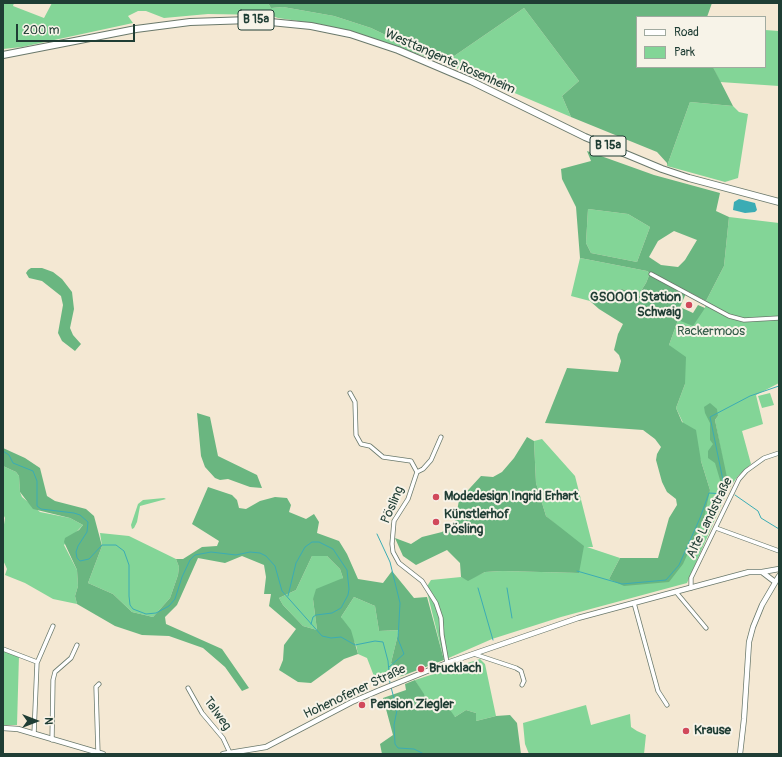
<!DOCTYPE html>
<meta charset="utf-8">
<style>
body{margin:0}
#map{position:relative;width:782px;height:757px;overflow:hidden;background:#f4e8d3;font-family:Pangolin,sans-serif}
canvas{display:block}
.frame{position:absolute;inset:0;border:4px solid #1f3d34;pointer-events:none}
.legend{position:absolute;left:636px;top:16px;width:130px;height:52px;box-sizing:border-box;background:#f7f3e8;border:1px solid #a1aaa0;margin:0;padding:5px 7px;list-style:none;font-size:12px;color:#1f3d34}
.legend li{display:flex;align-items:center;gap:8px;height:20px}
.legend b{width:20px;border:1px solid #a1aaa0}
.north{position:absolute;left:16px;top:701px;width:40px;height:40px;-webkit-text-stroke:3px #f7f3e8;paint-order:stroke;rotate:90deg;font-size:11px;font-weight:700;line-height:16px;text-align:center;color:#1f3d34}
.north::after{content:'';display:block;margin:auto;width:14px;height:18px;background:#1f3d34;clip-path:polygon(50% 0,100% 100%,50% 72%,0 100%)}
.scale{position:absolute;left:16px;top:24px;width:119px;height:18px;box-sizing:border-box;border:2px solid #1f3d34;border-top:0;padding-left:5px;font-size:12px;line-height:14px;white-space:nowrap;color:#1f3d34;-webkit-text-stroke:3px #f7f3e8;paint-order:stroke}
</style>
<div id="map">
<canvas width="782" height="757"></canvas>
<div class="frame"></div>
<ul class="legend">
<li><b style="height:5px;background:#fff"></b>Road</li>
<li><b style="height:11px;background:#83d597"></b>Park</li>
</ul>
<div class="north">N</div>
<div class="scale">200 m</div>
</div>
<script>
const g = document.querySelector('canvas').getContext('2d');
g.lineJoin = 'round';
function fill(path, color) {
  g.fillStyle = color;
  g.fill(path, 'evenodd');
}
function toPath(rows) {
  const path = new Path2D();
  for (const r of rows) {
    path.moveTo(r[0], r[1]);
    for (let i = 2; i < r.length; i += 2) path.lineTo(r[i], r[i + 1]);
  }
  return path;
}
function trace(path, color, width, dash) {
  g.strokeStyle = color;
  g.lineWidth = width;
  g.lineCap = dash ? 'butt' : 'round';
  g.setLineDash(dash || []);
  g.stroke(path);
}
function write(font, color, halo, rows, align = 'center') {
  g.font = font + ' Pangolin,sans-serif';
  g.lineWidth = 4;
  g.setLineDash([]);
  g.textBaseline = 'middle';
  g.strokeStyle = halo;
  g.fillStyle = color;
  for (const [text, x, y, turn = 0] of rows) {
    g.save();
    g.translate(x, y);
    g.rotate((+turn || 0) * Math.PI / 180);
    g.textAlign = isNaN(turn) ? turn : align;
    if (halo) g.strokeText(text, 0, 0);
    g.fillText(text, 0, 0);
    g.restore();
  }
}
fill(toPath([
 [3,3,14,3,13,6,44,18,52,3,268,3,271,8,283,7,334,16,371,28,444,63,524,8,579,81,562,96,571,117,444,63,377,40,349,31,305,22,278,18,270,15,208,14,164,18,146,11,138,11,128,16,133,23,22,47,3,49],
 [765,30,779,31,779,86,720,82,713,67,765,67],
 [690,102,733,106,739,112,748,114,738,178,725,182,667,166],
 [588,209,628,214,650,227,637,262,591,253,586,243],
 [729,217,779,223,779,383,756,395,763,424,742,431,751,464,738,476,728,490,687,583,561,617,492,639,444,660,426,588,431,580,461,577,468,580,485,572,502,571,579,573,560,528,546,516,536,483,534,441,542,439,575,476,593,547,587,547,620,558,609,579,669,581,710,490,701,461,676,408,685,384,669,345,678,320,705,308,706,301,724,266],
 [710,404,718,416,715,420,728,488],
 [580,258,647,271,650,273,646,283,639,294,622,289,606,292,595,296,590,301,571,296],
 [770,393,774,405,762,408,758,396],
 [3,466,16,472,19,476,20,492,22,497,40,512,70,518,83,525,64,545,77,570,78,586,75,596,77,604,53,599,25,583,5,575,7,569,3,560,3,531,5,518,3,514],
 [164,498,166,499,140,506,137,522,134,528,132,529,131,525,138,504,143,500],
 [100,533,129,536,176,559,179,567,178,575,170,598,153,617,132,612,113,594,88,583,102,546],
 [312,556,327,556,340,569,343,578,313,599,317,630,303,626,283,605,279,598,296,590],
 [354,597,375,606,379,631,399,630,391,663,402,676,377,684,367,658,358,654,356,645,341,617],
 [3,649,19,655,17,725,3,725],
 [480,659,485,664,496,716,476,721,476,713,466,710,455,717,427,707,423,694,415,680],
 [586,705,591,725,630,714,631,727,637,731,646,735,644,754,529,754,525,744,523,723]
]), '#83d597');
fill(toPath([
 [268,3,712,3,707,17,637,17,637,67,713,67,733,106,690,102,667,166,667,163,657,152,571,117,562,96,579,81,524,8,444,63,371,28,334,16,283,7,271,8],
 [587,151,654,175,720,193,716,211,729,217,724,266,706,301,687,291,680,307,693,313,698,305,705,308,693,326,678,320,669,345,686,357,685,384,676,408,682,422,696,430,701,461,710,490,704,518,683,564,669,582,624,586,609,579,620,558,658,558,669,518,677,505,676,499,667,492,662,482,656,460,657,454,661,447,655,439,643,430,545,423,567,368,618,372,621,361,619,355,614,350,618,334,623,324,599,309,590,301,595,296,606,292,622,289,639,294,646,283,650,273,647,271,580,258,576,207,562,179,561,169,591,161],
 [588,209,628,214,650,227,637,262,591,253,586,243],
 [674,231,697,240,685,260,678,267,661,265,649,257,658,241],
 [31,268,42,268,53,272,62,279,72,292,74,309,70,328,73,335,81,344,75,351,62,341,58,333,63,305,61,296,42,281,29,278,26,273,28,270],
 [710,403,717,409,718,416,715,420,729,487,725,491,723,490,715,463,708,458,708,451,713,444,710,440,710,423,705,413,704,407],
 [197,413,210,417,218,456,257,475,262,488,250,487,228,479,220,480,215,478,205,467,201,456],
 [527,437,534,441,536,483,546,516,584,546,579,573,502,571,485,572,468,581,461,577,460,563,447,550,416,565,403,556,395,538,411,544,422,537,442,532,455,523,459,500,481,476,493,477,502,472,514,458],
 [3,448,25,458,40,468,47,496,55,501,86,509,94,516,102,546,88,583,113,594,132,612,153,617,170,598,178,575,179,567,176,559,183,559,202,547,217,546,219,541,192,524,208,487,232,495,237,500,239,508,246,509,260,501,275,497,287,498,291,505,289,512,306,519,314,514,319,522,317,533,339,541,347,554,358,579,383,583,392,571,414,598,427,597,444,660,402,676,391,663,399,630,379,631,375,606,354,597,341,617,351,630,358,654,344,659,311,683,298,682,279,670,283,660,284,645,296,629,269,606,271,594,264,594,266,577,264,565,242,556,225,563,198,558,177,605,165,617,166,624,222,649,249,688,242,691,225,667,203,648,169,636,142,635,115,626,77,604,75,596,78,586,77,570,64,542,65,538,79,530,83,525,70,518,33,509,20,492,19,476,16,472,3,466],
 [312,556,327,556,340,569,343,578,316,589,313,599,317,630,303,626,283,605,279,598,296,590],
 [415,680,424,694,427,707,435,704,448,707,455,717,466,710,476,713,476,721,496,716,510,715,517,723,521,754,382,754,380,744,393,735,383,698,406,690,405,684]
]), '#6ab680');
fill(toPath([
 [739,199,755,203,757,210,755,212,745,213,733,210,734,202]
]), '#3bacb4');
trace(toPath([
 [3,451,9,455,13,463,33,471,37,481,37,506,41,509,74,513,80,515,88,522,87,532,78,546,76,552,77,558,80,561,89,559,102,545,116,545,124,551,129,565,129,596,130,605,133,609,146,614,156,613,169,606,175,599,182,577,190,560,195,555,211,552,236,555,250,552,260,553,266,556,275,566,282,591,322,636,331,638,341,637,355,645,375,641,383,642,388,661,390,684],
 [735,495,758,511,761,518,779,529],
 [377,534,390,562,400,603,398,639,404,654,389,667],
 [577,571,622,584,666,580,679,565,700,518,709,493,724,494,725,490,710,417,750,396,779,386],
 [478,588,493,640],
 [507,588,512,618],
 [288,596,296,563,305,547,312,542,319,542,333,549,347,570,349,589,348,595,341,608,332,613,316,615,313,617,311,624],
 [391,687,397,710,394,725,395,744,398,748,414,749,424,754]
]), '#3bacb4', 1);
const street = toPath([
 [651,274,729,316,744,320,779,318],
 [350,393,355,402,356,435,361,444,370,446,383,457,411,461,417,472,408,499,394,521,392,544,393,552,399,563,422,581,436,603,441,618,442,635,447,663],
 [417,472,423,469,431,460,441,437],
 [716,528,779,551],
 [691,588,691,578,739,479,746,471,764,458,779,453],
 [676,592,706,628],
 [634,603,658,691,667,705],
 [3,649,37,662],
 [474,654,516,668,521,671,524,681,522,685],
 [188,688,202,713,223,738,230,753],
 [34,734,37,663,53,626],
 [52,740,53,680,55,672,71,658,77,645],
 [98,753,96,687,99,684]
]);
const secondary = toPath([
 [762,572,779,569],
 [3,728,18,729,103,754],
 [223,754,266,747,352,702,380,690,447,663,578,618,749,572,762,572,775,582],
 [740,754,744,719,749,642,753,627,762,605,779,576]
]);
const highway = toPath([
 [3,55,136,29,190,22,250,20,311,26,350,34,398,50,471,81,585,137,662,169,689,178,779,202]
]);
trace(street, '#6a796c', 5);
trace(secondary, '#6a796c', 6);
trace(highway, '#6a796c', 8);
trace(street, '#fff', 3.5);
trace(secondary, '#fff', 4.5);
trace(highway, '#fff', 6);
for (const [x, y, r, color] of [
 [689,305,4,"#d1495b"],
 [436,497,4,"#d1495b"],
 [436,522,4,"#d1495b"],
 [421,669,4,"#d1495b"],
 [362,705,4,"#d1495b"],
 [686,731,4,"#d1495b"]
]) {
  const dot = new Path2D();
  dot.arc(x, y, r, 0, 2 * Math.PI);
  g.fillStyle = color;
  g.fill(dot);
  trace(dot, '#f7f3e8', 1.5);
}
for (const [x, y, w] of [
 [256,20,36],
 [608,146,36]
]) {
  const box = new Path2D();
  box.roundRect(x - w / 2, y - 10, w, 20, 3);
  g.fillStyle = '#f7f3e8';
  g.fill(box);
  trace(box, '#1f3d34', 1);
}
write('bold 12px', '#1f3d34', null, [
 ["B 15a",256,20],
 ["B 15a",608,146]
]);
write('13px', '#1f3d34', '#f7f3e8', [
 ["Westtangente Rosenheim",450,62,24],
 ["Pösling",393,505,-67],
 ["Alte Landstraße",710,518,-64],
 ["Hohenofener Straße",355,692,-25],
 ["Talweg",217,714,54]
]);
write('bold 13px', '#1f3d34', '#f7f3e8', [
 ["GS0001 Station",681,298,"right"],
 ["Schwaig",681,313,"right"],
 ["Modedesign Ingrid Erhart",444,497],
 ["Künstlerhof",444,515],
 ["Pösling",444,530],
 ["Brucklach",429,669],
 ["Pension Ziegler",370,705],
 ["Krause",694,731]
], 'left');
write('13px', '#335b48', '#f7f3e8', [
 ["Rackermoos",711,332]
]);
</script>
